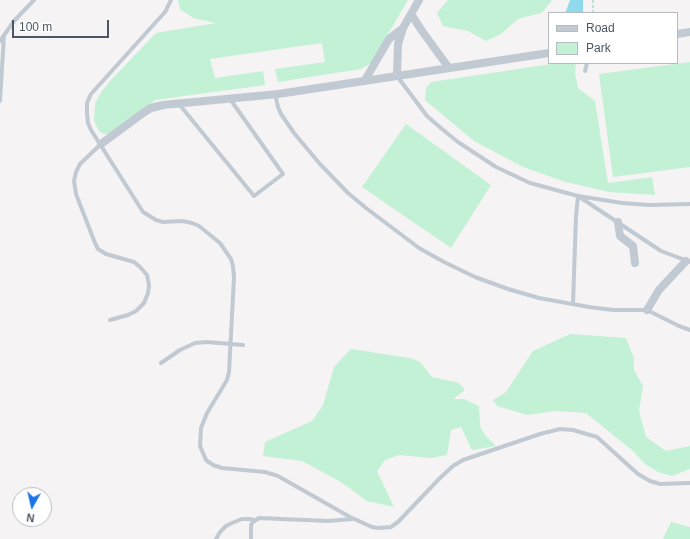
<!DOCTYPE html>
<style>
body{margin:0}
#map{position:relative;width:690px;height:539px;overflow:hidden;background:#f5f3f3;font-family:Helvetica,sans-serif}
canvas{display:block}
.legend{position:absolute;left:548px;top:12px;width:130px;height:52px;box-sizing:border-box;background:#fff;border:1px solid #b7bbc0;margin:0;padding:5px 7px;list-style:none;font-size:12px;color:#4a5661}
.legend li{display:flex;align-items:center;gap:8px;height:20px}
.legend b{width:20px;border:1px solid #b7bbc0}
.north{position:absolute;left:12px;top:487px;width:40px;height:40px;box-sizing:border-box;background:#fff;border:1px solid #b7bbc0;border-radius:50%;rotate:188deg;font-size:11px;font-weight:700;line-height:16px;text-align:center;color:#4a5661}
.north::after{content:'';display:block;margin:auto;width:14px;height:18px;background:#1a73e8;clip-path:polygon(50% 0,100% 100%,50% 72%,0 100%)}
.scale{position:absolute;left:12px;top:20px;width:97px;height:18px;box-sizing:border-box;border:2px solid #4a5661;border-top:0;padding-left:5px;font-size:12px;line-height:14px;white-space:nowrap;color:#4a5661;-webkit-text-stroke:3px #fff;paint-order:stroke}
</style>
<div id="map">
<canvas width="690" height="539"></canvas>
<ul class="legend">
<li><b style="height:5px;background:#c1cad2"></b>Road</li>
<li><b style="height:11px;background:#c3f1d5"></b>Park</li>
</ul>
<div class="north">N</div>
<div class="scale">100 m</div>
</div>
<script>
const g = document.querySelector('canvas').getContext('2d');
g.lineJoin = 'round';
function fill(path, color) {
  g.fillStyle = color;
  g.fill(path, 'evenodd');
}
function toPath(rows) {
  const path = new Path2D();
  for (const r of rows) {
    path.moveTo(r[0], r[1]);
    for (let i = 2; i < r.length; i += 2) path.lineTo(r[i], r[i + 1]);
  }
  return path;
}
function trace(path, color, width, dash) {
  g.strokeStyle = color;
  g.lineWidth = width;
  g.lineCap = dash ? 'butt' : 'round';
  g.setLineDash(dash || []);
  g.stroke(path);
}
fill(toPath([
 [178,0,408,0,371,63,361,69,278,82,275,69,325,62,322,43,210,59,215,78,263,71,265,85,155,100,136,116,109,134,104,134,99,131,94,121,95,103,102,91,110,81,156,33,216,23,193,18,180,9],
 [448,0,551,0,551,2,541,13,518,19,501,34,486,41,468,31,443,26,437,13],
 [690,62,690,167,613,177,599,74],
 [558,63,576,63,575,73,578,88,595,101,608,183,652,177,655,195,609,192,566,182,523,167,474,141,425,100,426,88,431,82],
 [406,124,491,185,451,248,362,187],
 [570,334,626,338,634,358,634,370,643,386,639,411,646,437,666,451,690,446,690,469,672,476,658,472,645,464,633,451,586,413,556,411,527,415,497,406,493,400,506,392,533,351],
 [351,349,410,358,420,362,432,377,459,383,465,390,453,399,464,399,479,406,480,426,485,435,496,446,472,450,461,427,451,430,447,455,431,458,399,455,385,460,377,471,394,507,367,501,341,482,302,461,263,456,265,442,312,421,323,405,334,367],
 [671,522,690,527,690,539,663,539]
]), '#c3f1d5');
fill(toPath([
 [570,0,583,0,583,13,564,13,566,11]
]), '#90daee');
trace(toPath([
 [593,0,593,13]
]), '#7ad0a6', 1, [3, 2]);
trace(toPath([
 [171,0,165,12,91,94,87,103,87,113,88,123,91,130,143,212,156,220,163,222,182,221,192,223,199,226,220,243,231,259,233,266,234,277,229,372,227,380,207,413,201,428,200,446,206,460,213,465,222,468,265,472,278,476,350,517,372,527,378,528,391,527,398,522,440,478,453,466,463,460,540,434,560,429,573,430,597,437,638,474,650,481,660,484,690,483],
 [0,41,14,21,34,0],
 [585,71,587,63],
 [397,76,427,116,442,129,458,142,496,167,530,183,578,196,622,203,649,205,690,204],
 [275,94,278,107,281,114,294,133,320,164,348,193,366,208,419,248,444,262,475,277,508,289,539,298,589,307,613,310,647,310,679,326,690,330],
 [0,101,4,35],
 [179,104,254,196,283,174,230,99],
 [101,144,80,164,76,172,74,181,76,194,95,243,98,249,106,254,134,262,140,267,147,275,149,285,148,293,144,303,136,311,128,315,110,320],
 [573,304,576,216,578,196,661,251,690,262],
 [161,363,180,350,195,343,207,342,243,345],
 [216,539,220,532,226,526,232,523,242,519,249,519,255,520],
 [251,539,251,525,253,522,259,518,328,521,352,519]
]), '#c1cad2', 4);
trace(toPath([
 [411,14,422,31,449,68],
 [677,34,690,32],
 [397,75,398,44,403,28,419,0],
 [365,80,389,39,402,29],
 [101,144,143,113,151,108,163,105,278,94,549,53],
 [618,222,620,236,633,246,635,263],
 [647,310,659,290,686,261]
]), '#c1cad2', 8);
</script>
